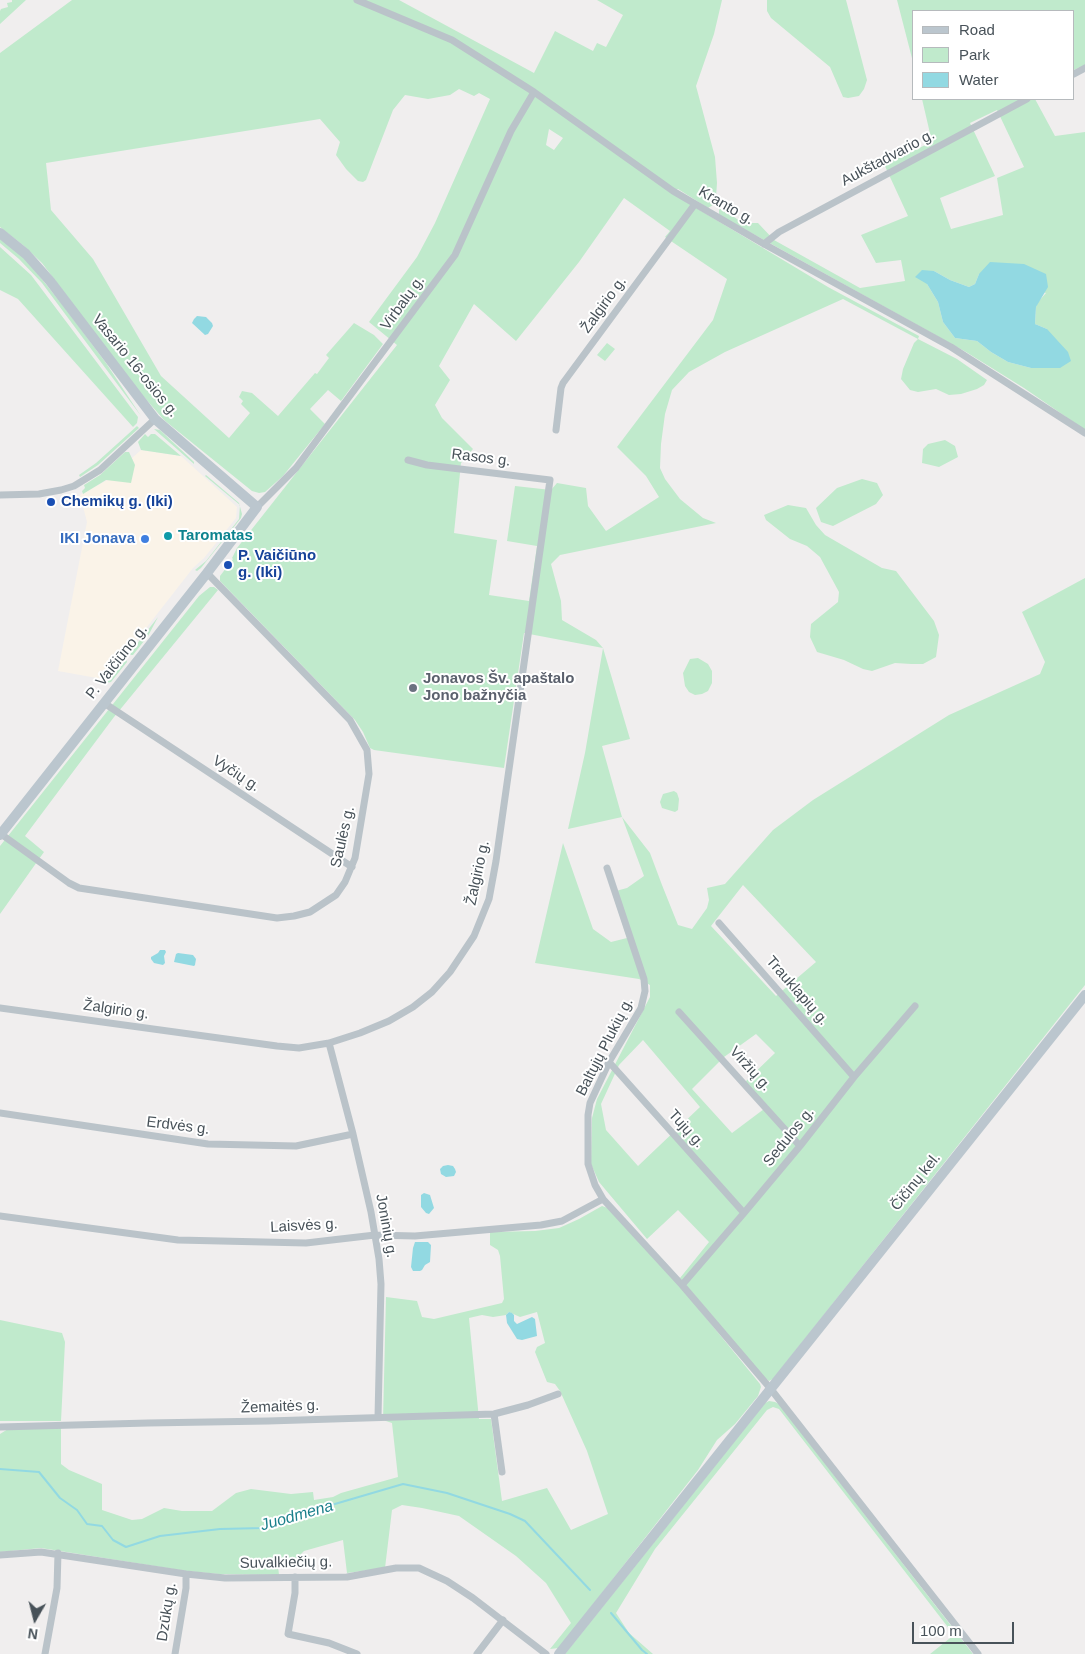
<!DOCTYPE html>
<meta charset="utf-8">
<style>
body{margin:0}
#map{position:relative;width:1085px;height:1654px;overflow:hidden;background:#f0eeee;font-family:Arial,sans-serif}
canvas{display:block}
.legend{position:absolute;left:912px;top:10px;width:162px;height:90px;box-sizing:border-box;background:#fff;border:1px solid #b6babd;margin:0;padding:6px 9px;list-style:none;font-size:15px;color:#485259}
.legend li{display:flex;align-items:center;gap:10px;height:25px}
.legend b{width:25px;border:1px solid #b6babd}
.north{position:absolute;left:10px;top:1594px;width:50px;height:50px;-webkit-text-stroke:4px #fff;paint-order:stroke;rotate:188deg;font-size:14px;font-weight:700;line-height:20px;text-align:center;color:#485259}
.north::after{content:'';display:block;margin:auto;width:18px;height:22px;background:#485259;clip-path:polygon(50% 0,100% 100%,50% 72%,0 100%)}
.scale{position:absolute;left:912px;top:1622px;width:102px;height:22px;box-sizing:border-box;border:2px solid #485259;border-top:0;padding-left:6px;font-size:15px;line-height:18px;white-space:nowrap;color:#485259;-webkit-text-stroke:4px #fff;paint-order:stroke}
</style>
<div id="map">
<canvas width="1085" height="1654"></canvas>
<ul class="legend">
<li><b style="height:6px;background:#bbc6ce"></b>Road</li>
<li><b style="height:14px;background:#c0eacc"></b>Park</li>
<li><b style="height:14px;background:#92d9e2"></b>Water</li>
</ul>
<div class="north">N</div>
<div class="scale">100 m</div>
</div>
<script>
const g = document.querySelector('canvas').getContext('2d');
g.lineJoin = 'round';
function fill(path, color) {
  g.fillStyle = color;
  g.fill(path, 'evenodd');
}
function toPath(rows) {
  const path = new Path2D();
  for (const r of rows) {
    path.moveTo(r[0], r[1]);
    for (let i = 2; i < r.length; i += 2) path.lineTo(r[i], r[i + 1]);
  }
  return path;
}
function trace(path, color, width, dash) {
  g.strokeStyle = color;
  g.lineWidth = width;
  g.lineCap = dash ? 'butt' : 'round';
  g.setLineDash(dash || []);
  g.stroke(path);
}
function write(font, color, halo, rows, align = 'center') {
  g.font = font + ' Arial,sans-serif';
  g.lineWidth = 4;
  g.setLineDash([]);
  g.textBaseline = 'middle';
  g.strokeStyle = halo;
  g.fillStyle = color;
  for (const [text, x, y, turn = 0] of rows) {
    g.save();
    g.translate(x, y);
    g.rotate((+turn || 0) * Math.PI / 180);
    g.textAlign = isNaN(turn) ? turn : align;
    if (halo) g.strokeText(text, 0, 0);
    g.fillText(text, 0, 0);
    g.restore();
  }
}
fill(toPath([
 [141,450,181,456,237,507,236,518,204,558,193,568,104,682,97,678,58,671,87,522,80,495,135,465,132,458]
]), '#faf3e8');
fill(toPath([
 [12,0,26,0,0,24,0,11,1,9,8,7,7,3,12,2],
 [72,0,399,0,534,73,555,31,593,51,597,43,606,47,623,15,597,0,722,0,714,34,696,86,715,157,717,183,716,197,713,205,708,208,678,189,673,191,673,194,828,287,919,336,918,339,957,359,987,380,984,385,977,389,961,394,949,395,936,389,918,392,910,390,901,379,903,369,914,343,918,339,843,299,725,352,689,372,672,390,665,414,661,444,660,468,665,479,680,499,703,518,716,523,560,555,551,564,561,601,562,620,596,640,603,648,630,739,602,746,622,817,650,853,662,885,678,925,692,929,707,908,709,900,707,888,725,884,773,830,813,800,949,715,1040,674,1045,662,1022,612,1085,578,1085,985,773,1379,769,1381,765,1378,680,1278,709,1242,678,1210,647,1239,599,1182,591,1164,592,1118,597,1099,650,997,650,985,639,979,535,963,563,843,593,929,611,942,627,938,612,892,627,888,644,876,622,817,568,829,585,753,603,648,524,633,504,768,374,750,370,748,363,732,355,720,220,581,220,576,233,559,232,558,237,548,397,345,369,322,417,257,435,223,490,99,479,93,474,96,459,89,450,95,428,99,405,95,393,110,366,180,363,182,358,181,346,169,336,155,340,142,320,119,46,163,51,210,93,259,161,376,229,438,250,413,241,404,243,401,239,397,242,391,252,393,278,416,315,373,317,374,329,358,326,355,354,323,374,335,383,344,341,401,328,390,310,409,325,424,283,476,265,492,259,493,252,491,164,420,137,389,42,263,24,246,0,227,0,53],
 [549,129,563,138,554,150,546,145],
 [624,198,670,231,665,237,727,279,713,320,617,447,646,476,659,497,606,531,588,506,586,488,557,483,551,490,515,486,507,541,537,546,529,601,489,595,497,540,454,533,461,463,473,449,442,418,435,405,450,380,439,366,474,304,516,341,579,262],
 [743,885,816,962,776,996,711,926],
 [756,1034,775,1053,745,1082,768,1106,732,1133,692,1089,724,1057],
 [643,1040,700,1107,638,1166,606,1130,601,1104,619,1065],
 [767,0,846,0,867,80,864,89,859,96,848,98,843,97,830,67,771,18,767,11],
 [897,0,1085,0,1085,65,1074,70,1074,11,914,11,914,66],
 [922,99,1035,99,1055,136,1085,132,1085,430,1024,388,966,352,719,215,719,207,743,223,758,223,774,240,860,288,905,281,901,260,876,263,861,235,908,216,884,164,932,142],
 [997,110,1024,167,997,178,1003,215,951,229,940,198,995,176,970,123],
 [934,271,950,280,969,287,975,284,979,274,1046,293,1038,302,1036,307,1035,324,1047,329,1031,368,1008,362,991,352,977,341,955,338,943,322,938,302,927,284],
 [0,238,21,255,33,268,65,308,106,363,141,416,42,283,19,259,0,243],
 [0,247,31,275,138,417,137,423,133,427,18,299,0,290],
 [607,343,615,349,605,361,597,355],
 [137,426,139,428,108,456,98,465,80,477,79,475,96,463],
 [154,429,160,430,194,462,194,464],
 [145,434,148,437,151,434,155,434,181,456,141,450,138,442],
 [945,440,955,446,958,457,939,467,922,463,923,449,928,444],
 [125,452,129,452,135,465,131,483,106,480,83,494,82,491,85,488,84,485,100,475],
 [206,475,239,503,242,514,241,518,201,568,197,571,195,570,206,561,239,519,240,505,205,476],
 [862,479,877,483,883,495,876,504,833,526,821,522,816,508,837,488],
 [788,505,806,508,816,525,825,535,882,568,896,571,934,621,939,635,936,657,923,664,911,664,895,663,872,671,863,669,844,660,817,652,810,637,811,624,838,602,839,592,820,557,807,546,790,539,766,520,764,515],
 [210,587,214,587,218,590,114,717,25,836,44,852,0,914,0,846,199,596],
 [158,617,148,636,133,655,130,655,129,654],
 [126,658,127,662,111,682,106,683],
 [698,658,708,664,712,671,712,683,708,691,702,694,695,695,689,692,685,686,683,673,690,659],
 [674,791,677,793,679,799,678,810,675,812,662,808,660,802,663,794],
 [602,1206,611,1209,689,1297,760,1384,761,1387,758,1396,735,1424,717,1440,698,1470,559,1648,550,1649,571,1623,546,1583,516,1556,459,1516,422,1508,402,1505,392,1510,385,1568,347,1573,343,1540,304,1551,297,1558,278,1566,279,1575,219,1574,186,1571,41,1548,0,1552,0,1434,8,1429,61,1428,61,1464,69,1470,102,1484,102,1510,132,1520,142,1519,164,1508,182,1511,212,1511,236,1493,251,1489,291,1494,313,1492,314,1500,333,1497,341,1493,398,1477,392,1423,383,1420,386,1297,417,1301,422,1317,434,1319,502,1303,504,1299,500,1256,498,1250,490,1245,490,1232,535,1231,559,1228,579,1219],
 [509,1312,520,1317,537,1312,545,1343,537,1347,535,1352,547,1382,555,1384,560,1391,587,1451,608,1514,571,1530,547,1488,502,1501,491,1419,479,1419,469,1318,482,1315,493,1317,506,1315],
 [0,1320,62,1333,65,1342,61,1421,0,1421],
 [769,1401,775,1402,779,1404,973,1654,930,1654,954,1635,779,1409,773,1407,767,1410,655,1549,616,1613,629,1633,653,1654,565,1654,765,1403]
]), '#c0eacc');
fill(toPath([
 [990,262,1024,264,1046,274,1048,287,1036,307,1035,324,1047,329,1057,340,1068,352,1071,361,1060,368,1031,368,1008,362,991,352,977,341,955,338,943,322,938,302,927,284,915,277,922,270,934,271,950,280,969,287,975,284,979,274],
 [197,316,206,317,212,323,213,326,208,334,205,335,192,323,194,319],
 [160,950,165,950,166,952,164,956,165,963,163,965,154,963,151,959,151,957,158,953],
 [178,953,193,955,196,959,195,965,194,966,174,962,176,954],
 [448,1165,453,1166,455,1169,456,1172,454,1176,446,1177,441,1174,440,1169,443,1166],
 [424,1193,430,1195,434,1208,429,1214,426,1213,421,1207,421,1195],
 [415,1242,428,1242,431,1245,430,1262,425,1265,422,1270,420,1271,413,1271,411,1267,413,1248],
 [509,1312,512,1313,514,1315,514,1321,517,1324,532,1317,535,1319,537,1336,522,1340,517,1339,507,1323,506,1315]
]), '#92d9e2');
trace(toPath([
 [0,1469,39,1472,60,1498,77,1510,87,1524,102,1526,113,1540,126,1547,160,1536,220,1529,264,1528,311,1511,403,1484,447,1493,510,1514,525,1521,590,1590],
 [611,1613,642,1650,647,1654]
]), '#92d9e2', 2);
trace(toPath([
 [357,0,452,40,534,92,673,191,764,244,951,347,1085,433],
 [1074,74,1085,68],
 [764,244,779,232,1027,99],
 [556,430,561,388,563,383,695,204],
 [0,495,39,494,61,490,74,486,100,470,155,419],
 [257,507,296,468,455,255,511,131,534,92],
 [104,703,352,867],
 [1,834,69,883,79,888,277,918,294,916,310,912,336,895,345,882,355,858,369,774,367,750,350,720,207,573],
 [607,868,644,979,645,991,641,1008,609,1062,590,1103,588,1115,588,1164,595,1185,603,1199,682,1285,770,1388,978,1654],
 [719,923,854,1077],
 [0,1008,277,1046,299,1048,329,1043,360,1033,389,1021,413,1007,432,992,450,972,474,936,489,899,496,861,550,480,427,465,408,460],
 [679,1012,800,1146],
 [329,1043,353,1134,371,1212,379,1259,381,1284,378,1417],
 [609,1062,744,1213],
 [0,1113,208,1144,296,1146,353,1134],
 [0,1216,178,1240,306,1243,375,1235,415,1236,541,1225,562,1221,603,1199],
 [682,1285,744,1213,800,1146,854,1077,915,1006],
 [494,1414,502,1472],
 [0,1427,148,1423,268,1421,494,1414,528,1405,558,1394],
 [0,1555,41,1552,186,1574,225,1578,347,1577,396,1568,419,1568,447,1581,473,1598,546,1654],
 [295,1577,295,1593,288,1634,329,1643,357,1654],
 [45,1654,57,1588,58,1553],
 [175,1654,186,1588,186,1574],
 [477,1654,503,1620]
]), '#bac3c9', 7);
trace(toPath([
 [0,233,26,254,50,281,155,419,257,507,207,573,0,835],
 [559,1654,1085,995]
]), '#bbc6ce', 10);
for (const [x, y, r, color] of [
 [51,502,5,"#1a4fb4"],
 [168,536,5,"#0f9aa8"],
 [145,539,5,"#3f7fe0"],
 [228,565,5,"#1a4fb4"],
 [413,688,5,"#6b7280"]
]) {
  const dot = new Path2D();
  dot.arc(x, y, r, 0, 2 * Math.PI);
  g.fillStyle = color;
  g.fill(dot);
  trace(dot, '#fff', 2);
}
write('15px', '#485259', '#fff', [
 ["Aukštadvario g.",888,158,-28],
 ["Kranto g.",726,206,30],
 ["Virbalų g.",403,303,-54],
 ["Žalgirio g.",604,305,-54],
 ["Vasario 16-osios g.",135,366,51],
 ["Rasos g.",481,458,7],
 ["P. Vaičiūno g.",117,662,-52],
 ["Vyčių g.",236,774,33],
 ["Saulės g.",343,837,-77],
 ["Žalgirio g.",478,873,-78],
 ["Trauklapių g.",797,991,49],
 ["Žalgirio g.",116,1010,8],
 ["Baltųjų Plukių g.",605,1047,-63],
 ["Viržių g.",750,1069,48],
 ["Erdvės g.",178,1126,7],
 ["Tujų g.",686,1129,48],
 ["Sedulos g.",789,1137,-51],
 ["Čičinų kel.",916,1182,-51],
 ["Laisvės g.",304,1226,-3],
 ["Joninių g.",386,1226,80],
 ["Žemaitės g.",280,1407,-2],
 ["Suvalkiečių g.",286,1563,-1],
 ["Dzūkų g.",167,1612,-81]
]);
write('bold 15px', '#164399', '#fff', [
 ["Chemikų g. (Iki)",61,502],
 ["P. Vaičiūno",238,556],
 ["g. (Iki)",238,573]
], 'left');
write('bold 15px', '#0d838f', '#fff', [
 ["Taromatas",178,536]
], 'left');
write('bold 15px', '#366cbe', '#fff', [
 ["IKI Jonava",135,539]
], 'right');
write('bold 15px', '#5b616d', '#fff', [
 ["Jonavos Šv. apaštalo",423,679],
 ["Jono bažnyčia",423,696]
], 'left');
write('italic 16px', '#1a7f8b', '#fff', [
 ["Juodmena",297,1516,-16]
]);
</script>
